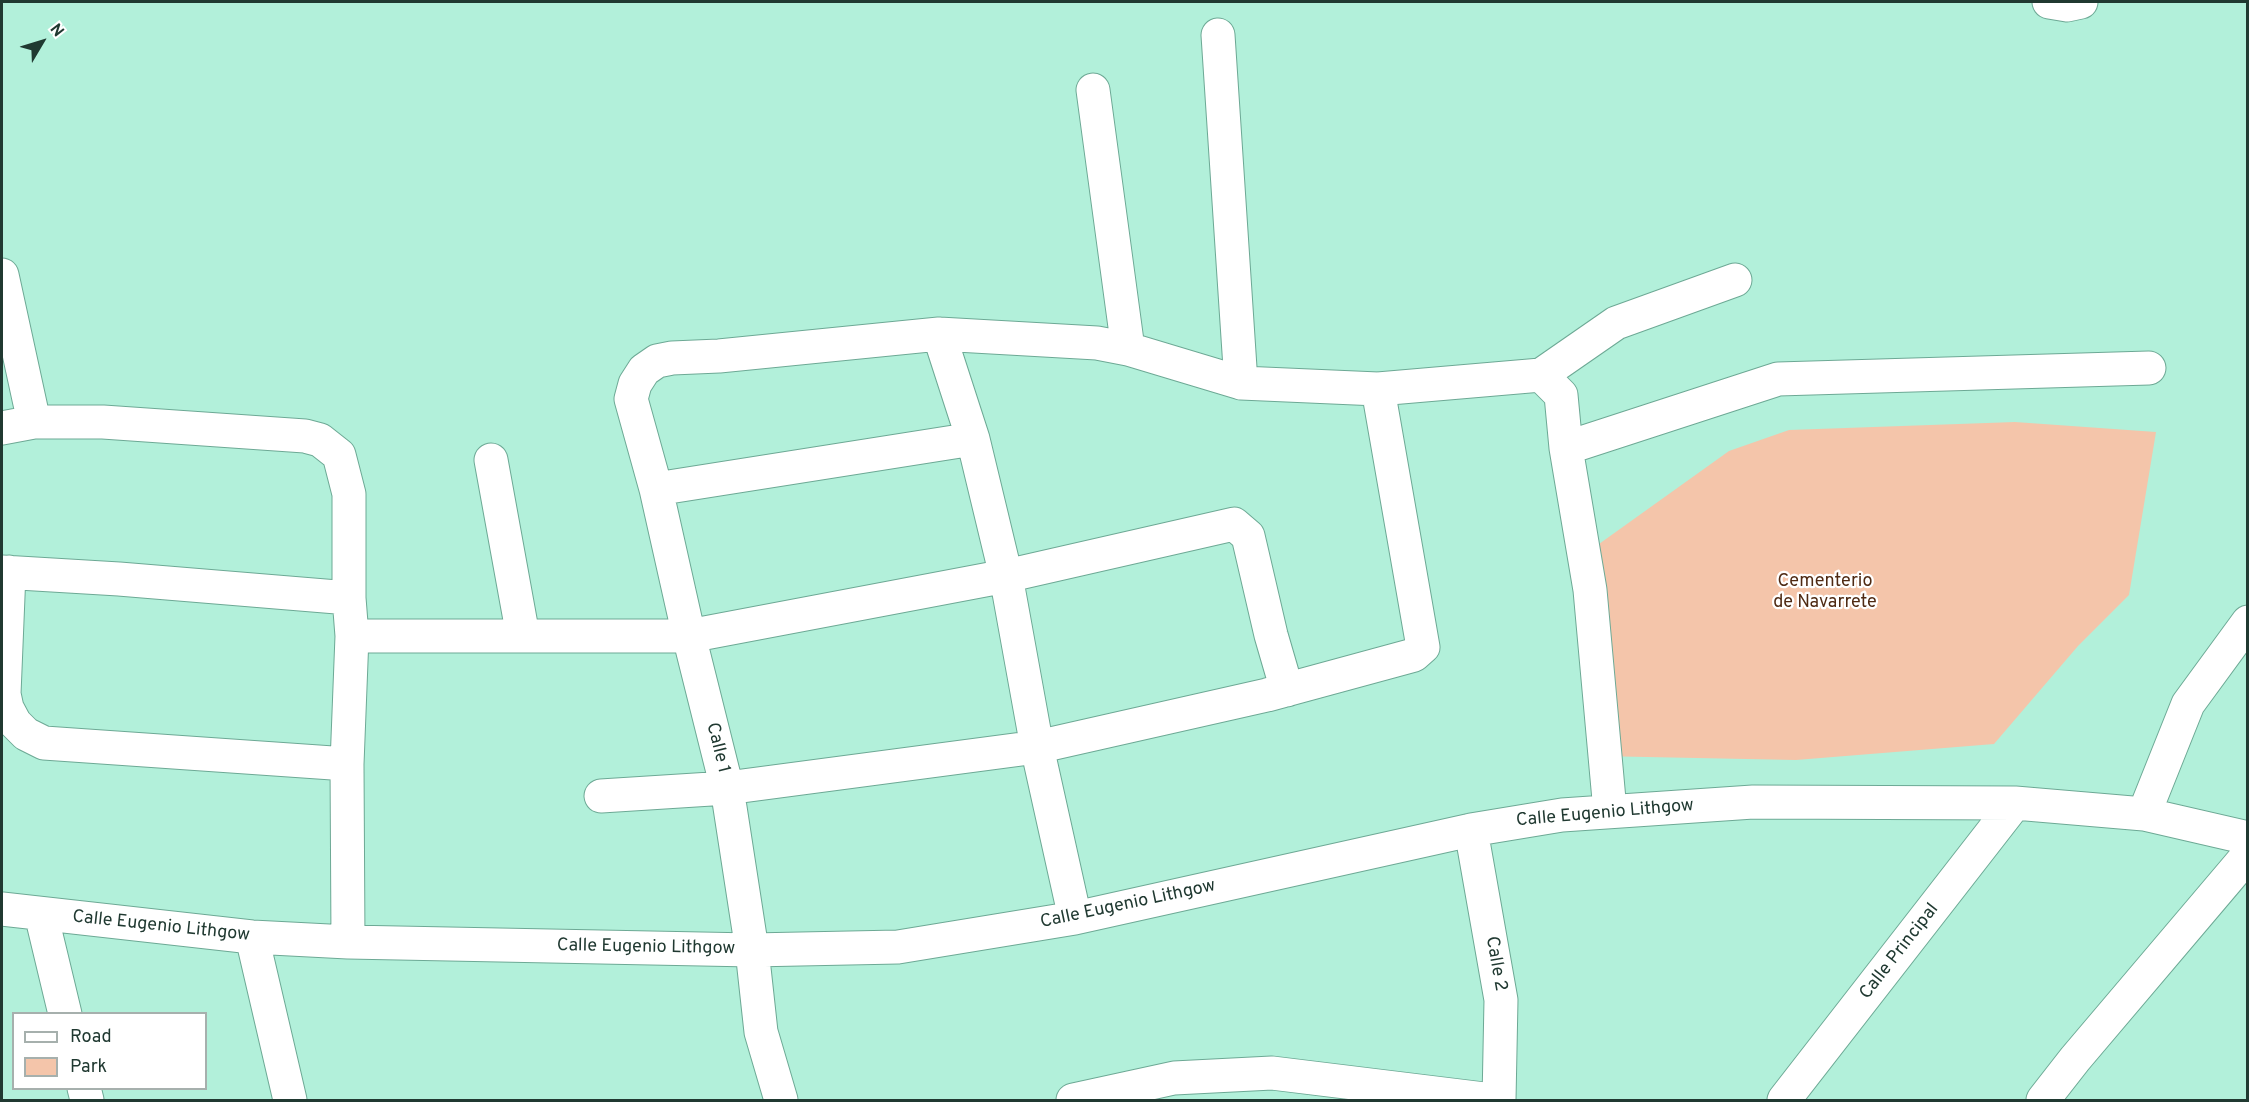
<!DOCTYPE html>
<style>
body{margin:0}
#map{position:relative;width:2249px;height:1102px;overflow:hidden;background:#b2f0da;font-family:Overpass,sans-serif}
canvas{display:block}
.frame{position:absolute;inset:0;border:3px solid #203931;pointer-events:none}
.legend{position:absolute;left:12px;top:1012px;width:195px;height:78px;box-sizing:border-box;background:#fff;border:2px solid #a6b0ad;margin:0;padding:8px 10px;list-style:none;font-size:18px;color:#203931}
.legend li{display:flex;align-items:center;gap:12px;height:30px}
.legend b{width:30px;border:2px solid #a6b0ad}
.north{position:absolute;left:12px;top:12px;width:60px;height:60px;-webkit-text-stroke:4px #fff;paint-order:stroke;rotate:52deg;font-size:16px;font-weight:700;line-height:24px;text-align:center;color:#203931}
.north::after{content:'';display:block;margin:auto;width:21px;height:27px;background:#203931;clip-path:polygon(50% 0,100% 100%,50% 72%,0 100%)}
</style>
<div id="map">
<canvas width="2249" height="1102"></canvas>
<div class="frame"></div>
<ul class="legend">
<li><b style="height:8px;background:#fff"></b>Road</li>
<li><b style="height:16px;background:#f4c5aa"></b>Park</li>
</ul>
<div class="north">N</div>
</div>
<script>
const g = document.querySelector('canvas').getContext('2d');
g.lineJoin = 'round';
function fill(path, color) {
  g.fillStyle = color;
  g.fill(path, 'evenodd');
}
function toPath(rows) {
  const path = new Path2D();
  for (const r of rows) {
    path.moveTo(r[0], r[1]);
    for (let i = 2; i < r.length; i += 2) path.lineTo(r[i], r[i + 1]);
  }
  return path;
}
function trace(path, color, width, dash) {
  g.strokeStyle = color;
  g.lineWidth = width;
  g.lineCap = dash ? 'butt' : 'round';
  g.setLineDash(dash || []);
  g.stroke(path);
}
function write(font, color, halo, rows, align = 'center') {
  g.font = font + ' Overpass,sans-serif';
  g.lineWidth = 4.5;
  g.setLineDash([]);
  g.textBaseline = 'middle';
  g.strokeStyle = halo;
  g.fillStyle = color;
  for (const [text, x, y, turn = 0] of rows) {
    g.save();
    g.translate(x, y);
    g.rotate((+turn || 0) * Math.PI / 180);
    g.textAlign = isNaN(turn) ? turn : align;
    if (halo) g.strokeText(text, 0, 0);
    g.fillText(text, 0, 0);
    g.restore();
  }
}
fill(toPath([
 [2015,422,2156,432,2129,595,2078,646,1994,744,1796,760,1597,756,1571,564,1729,451,1789,430]
]), '#f4c5aa');
const street = toPath([
 [2049,2,2067,5,2081,2],
 [1218,35,1241,383],
 [1093,90,1128,349],
 [2,275,34,422],
 [939,334,973,439,1006,576,1037,747,1075,918],
 [1541,375,1561,395,1566,448,1590,590,1610,811],
 [2,428,34,422,103,422,305,436,320,440,339,455,349,494,349,598,352,636,347,764,348,942],
 [1566,448,1778,379,2149,368],
 [491,460,523,636],
 [656,489,973,439],
 [2,572,119,579,349,598],
 [9,572,4,694,7,708,15,723,26,734,44,743,347,764],
 [352,636,689,636,1006,576,1234,524,1248,536,1271,635,1287,690],
 [601,796,727,788,1037,747,1267,695,1414,655,1423,647,1378,389],
 [2144,814,2188,704,2248,622],
 [1471,830,1501,1000,1499,1100],
 [2,909,252,937,348,942,752,950,898,947,1075,918,1471,830,1562,815,1753,802,2015,803,2144,814,2248,838],
 [41,914,65,1014],
 [252,937,290,1100],
 [84,1088,87,1100],
 [781,1100,761,1032,752,950,727,788,689,636,656,489,631,399,635,384,644,370,657,361,672,358,719,356,939,334,1097,343,1128,349,1241,383,1378,389,1541,375,1616,323,1735,280],
 [1073,1100,1174,1078,1272,1073,1492,1100],
 [1784,1100,2015,803],
 [2043,1100,2075,1059,2248,855]
]);
trace(street, '#6da995', 35);
trace(street, '#fff', 33);
write('18px', '#4f2a13', '#fff', [
 ["Cementerio",1825,582],
 ["de Navarrete",1825,603]
]);
write('18px', '#203931', '#fff', [
 ["Calle 1",717,748,76],
 ["Calle Eugenio Lithgow",1605,814,-5],
 ["Calle Eugenio Lithgow",1128,905,-12],
 ["Calle Eugenio Lithgow",161,927,6],
 ["Calle Eugenio Lithgow",646,948,1],
 ["Calle Principal",1900,952,-52],
 ["Calle 2",1495,964,80]
]);
</script>
